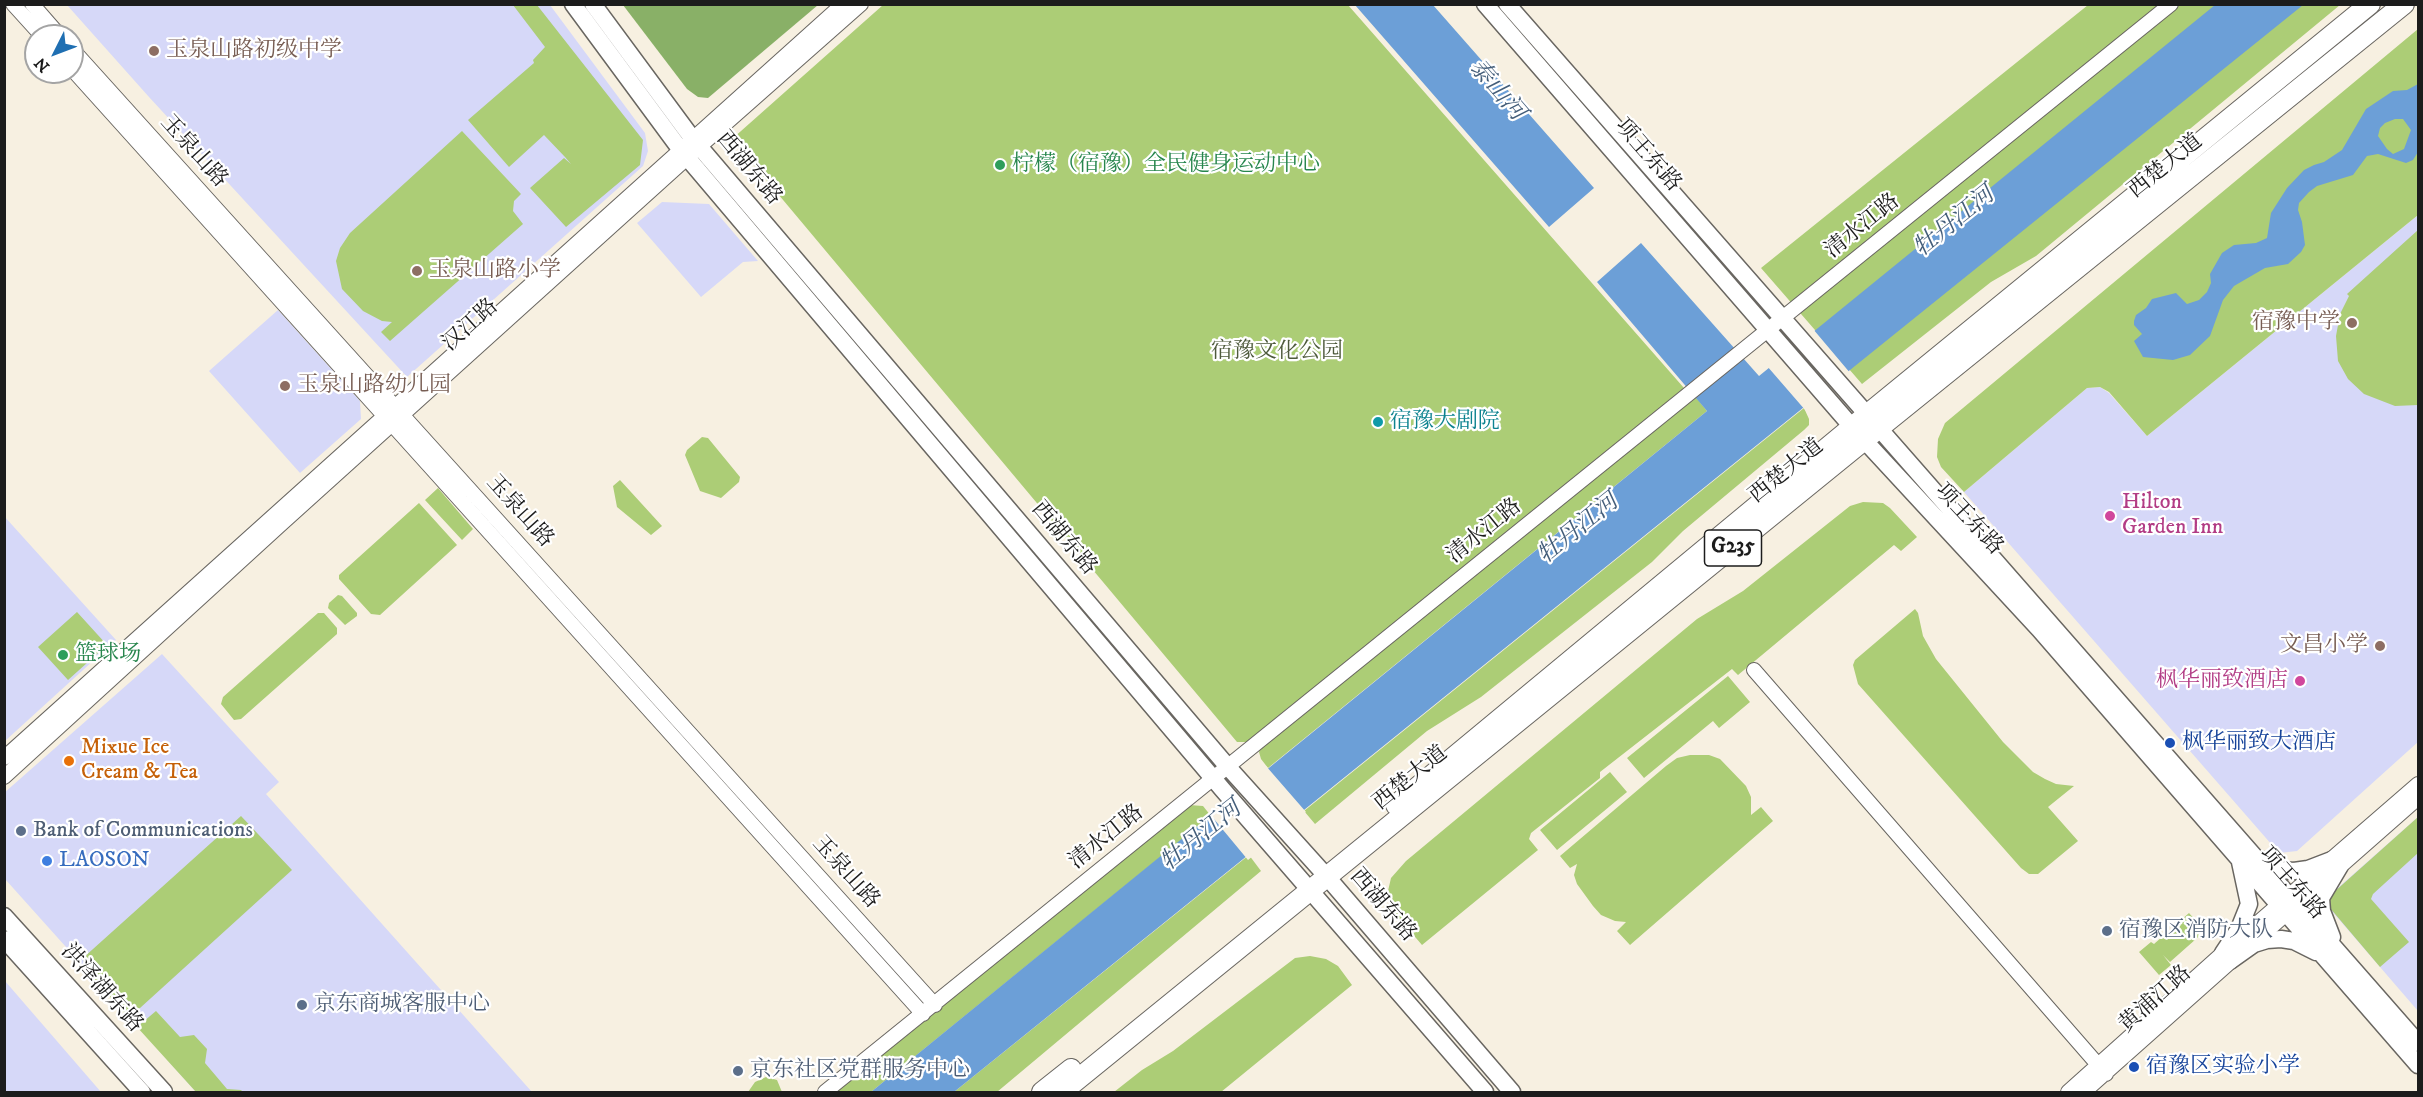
<!DOCTYPE html>
<meta charset="utf-8">
<style>
body{margin:0}
#map{position:relative;width:2423px;height:1097px;overflow:hidden;background:#f7f0e1;font-family:"IM FELL DW Pica",serif}
canvas{display:block}
.frame{position:absolute;inset:0;border:6px solid #1c1c1c;pointer-events:none}
.north{position:absolute;left:24px;top:24px;width:60px;height:60px;box-sizing:border-box;background:#fff;border:2px solid #a4a4a4;border-radius:50%;rotate:228deg;font-size:16px;font-weight:700;line-height:24px;text-align:center;color:#1c1c1c}
.north::after{content:'';display:block;margin:auto;width:21px;height:27px;background:#1f6fb2;clip-path:polygon(50% 0,100% 100%,50% 72%,0 100%)}
</style>
<div id="map">
<canvas width="2423" height="1097"></canvas>
<div class="frame"></div>
<div class="north">N</div>
</div>
<script>
const g = document.querySelector('canvas').getContext('2d');
g.lineJoin = 'round';
function fill(path, color) {
  g.fillStyle = color;
  g.fill(path, 'evenodd');
}
function toPath(rows) {
  const path = new Path2D();
  for (const r of rows) {
    path.moveTo(r[0], r[1]);
    for (let i = 2; i < r.length; i += 2) path.lineTo(r[i], r[i + 1]);
  }
  return path;
}
function trace(path, color, width, dash) {
  g.strokeStyle = color;
  g.lineWidth = width;
  g.lineCap = dash ? 'butt' : 'round';
  g.setLineDash(dash || []);
  g.stroke(path);
}
function write(font, color, halo, rows, align = 'center') {
  g.font = font + ' "IM FELL DW Pica","Noto Serif SC",serif';
  g.lineWidth = 4.5;
  g.setLineDash([]);
  g.textBaseline = 'middle';
  g.strokeStyle = halo;
  g.fillStyle = color;
  for (const [text, x, y, turn = 0] of rows) {
    g.save();
    g.translate(x, y);
    g.rotate((+turn || 0) * Math.PI / 180);
    g.textAlign = isNaN(turn) ? turn : align;
    if (halo) g.strokeText(text, 0, 0);
    g.fillText(text, 0, 0);
    g.restore();
  }
}
fill(toPath([
 [67,5,550,5,645,133,648,151,643,166,407,377,149,97],
 [662,202,709,204,758,261,743,262,701,297,637,223],
 [2418,215,2418,742,2297,851,2279,853,1964,492,2087,388,2100,387,2109,393,2147,436],
 [278,310,360,401,361,419,300,473,209,371],
 [4,516,116,640,5,741,4,741],
 [162,654,279,782,266,794,532,1092,196,1092,5,879,4,793],
 [2418,817,2418,1011,2323,901],
 [5,981,101,1092,5,1092]
]), '#d6d8f8');
fill(toPath([
 [513,5,537,5,643,140,640,165,566,227,530,188,564,158,571,164,565,157,544,135,509,167,468,120,534,63,533,60,545,47],
 [883,5,1348,5,1684,388,1248,742,1237,742,732,139],
 [2088,5,2340,5,2036,256,1991,282,1862,384,1761,268],
 [2418,29,2418,215,2147,436,2109,392,2100,387,2087,388,1964,492,1941,467,1937,457,1938,439,1945,423],
 [462,131,521,194,514,201,513,211,523,224,390,341,381,332,392,322,382,321,363,311,342,289,336,261,340,248,350,233],
 [2418,230,2418,405,2395,406,2364,394,2348,379,2338,361,2336,336,2340,314,2349,296,2347,294],
 [1694,395,1707,411,1268,768,1261,759,1259,752,1262,743],
 [1804,408,1809,419,1809,425,1804,430,1683,531,1652,562,1481,697,1427,731,1315,824,1304,811],
 [702,437,708,438,740,477,739,482,721,498,700,491,685,455,687,450],
 [620,480,662,526,651,535,617,507,613,486],
 [438,488,473,529,462,540,425,500],
 [1863,502,1883,503,1890,508,1917,537,1901,551,1894,545,1738,675,1732,669,1600,772,1600,778,1531,833,1529,839,1538,850,1422,945,1392,910,1388,891,1391,878,1406,861,1697,619,1743,591,1850,506],
 [419,503,457,545,380,615,371,614,339,579,339,575],
 [338,595,342,596,357,613,357,616,345,625,328,608,329,603],
 [1915,609,1918,613,1923,636,1936,659,2003,742,2033,772,2045,779,2056,784,2074,786,2048,807,2078,841,2038,874,2029,874,2021,868,1858,684,1853,665,1855,660],
 [77,612,107,645,68,680,38,647],
 [318,613,324,613,337,628,337,634,241,719,234,720,221,704,223,697],
 [1728,676,1750,702,1719,728,1713,721,1644,778,1627,758],
 [1690,755,1709,755,1720,759,1746,786,1751,797,1751,815,1761,807,1773,821,1630,945,1617,931,1626,922,1615,921,1601,915,1593,906,1577,884,1574,875,1577,864,1570,868,1560,856,1666,766,1677,758],
 [1610,772,1627,792,1557,850,1540,830],
 [1189,805,1203,806,1211,816,871,1092,829,1092],
 [241,816,292,870,129,1018,86,970,83,958],
 [2418,817,2418,853,2373,894,2371,899,2409,942,2380,967,2324,901],
 [1249,855,1261,871,997,1092,954,1092],
 [2189,913,2205,931,2170,962,2163,955,2171,965,2159,975,2139,952,2151,942,2154,944],
 [1310,956,1326,959,1338,966,1352,985,1221,1092,1114,1092,1142,1070,1173,1051,1295,958],
 [156,1011,180,1037,194,1035,207,1049,205,1063,227,1089,241,1090,243,1092,196,1092,137,1027],
 [766,1077,777,1080,782,1092,748,1092,755,1082]
]), '#accd76');
fill(toPath([
 [623,5,818,5,708,98,698,97,687,89]
]), '#89b067');
fill(toPath([
 [1355,5,1433,5,1594,188,1549,227],
 [2215,5,2303,5,954,1092,871,1092,1707,411,1597,282,1641,243,1759,376],
 [2418,84,2418,152,2413,160,2406,163,2378,154,2367,156,2353,175,2317,186,2309,192,2299,203,2298,210,2302,222,2305,245,2301,252,2288,264,2265,268,2234,286,2223,300,2210,336,2190,355,2173,360,2143,357,2134,341,2142,334,2134,325,2134,321,2136,315,2146,308,2152,299,2176,293,2187,304,2199,300,2207,292,2211,283,2210,274,2222,253,2234,245,2256,243,2267,238,2271,213,2287,188,2304,170,2314,165,2324,162,2342,150,2366,109,2393,91,2407,90],
 [2395,119,2403,119,2411,130,2404,149,2393,154,2387,149,2378,136,2380,128,2385,123]
]), '#6c9fd7');
fill(toPath([
 [1813,329,1851,374,1806,411,1767,366],
 [1266,766,1306,812,1248,860,1209,813]
]), '#f7f0e1');
const minor = toPath([
 [13,4,42,36],
 [32,4,60,36],
 [72,49,935,1005],
 [72,69,923,1014],
 [1754,670,2106,1074],
 [4,758,843,4],
 [4,777,280,525,699,147,861,4],
 [2252,944,2418,798],
 [825,1092,2171,4],
 [2068,1092,2223,953,2418,784],
 [2084,1092,2237,956]
]);
const major = toPath([
 [573,4,680,149,1223,790,1485,1092],
 [593,4,692,138,1228,767,1328,878,1512,1092],
 [1485,4,1853,428,2039,629,2418,1065],
 [1507,4,2418,1043],
 [2262,860,2281,870,2294,871,2308,869,2334,859],
 [4,916,164,1092],
 [2332,937,2322,911,2321,898,2340,866],
 [4,939,142,1092],
 [2223,953,2239,929,2249,904,2240,862],
 [2230,961,2254,944,2267,940,2281,939,2294,941,2316,952]
]);
const highway = toPath([
 [1396,805,1868,414,2370,4],
 [1042,1092,1071,1069],
 [1062,1092,1879,428,2404,4]
]);
trace(minor, '#696661', 16);
trace(major, '#696661', 19);
trace(highway, '#696661', 22);
trace(minor, '#fff', 14);
trace(major, '#fff', 16);
trace(highway, '#fff', 20);
for (const [x, y, r, color] of [
 [154,51,6,"#8d6e63"],
 [1000,165,6,"#2e9e5b"],
 [417,271,6,"#8d6e63"],
 [2352,323,6,"#8d6e63"],
 [285,386,6,"#8d6e63"],
 [1378,422,6,"#0f9aa8"],
 [2110,516,6,"#d1479c"],
 [2380,646,6,"#8d6e63"],
 [63,655,6,"#2e9e5b"],
 [2300,681,6,"#d1479c"],
 [2170,743,6,"#1a4fb4"],
 [69,761,6,"#e8710a"],
 [21,831,6,"#5c6f8a"],
 [47,861,6,"#3f7fe0"],
 [2107,931,6,"#5c6f8a"],
 [302,1005,6,"#5c6f8a"],
 [2134,1067,6,"#1a4fb4"],
 [738,1071,6,"#5c6f8a"]
]) {
  const dot = new Path2D();
  dot.arc(x, y, r, 0, 2 * Math.PI);
  g.fillStyle = color;
  g.fill(dot);
  trace(dot, '#fff', 2);
}
for (const [x, y, w] of [
 [1733,548,57]
]) {
  const box = new Path2D();
  box.roundRect(x - w / 2, y - 18, w, 36, 4.5);
  g.fillStyle = '#fff';
  g.fill(box);
  trace(box, '#1c1c1c', 1.5);
}
write('bold 21px', '#1c1c1c', null, [
 ["G235",1733,548]
]);
write('22px', '#785e54', '#fff', [
 ["玉泉山路初级中学",166,51],
 ["玉泉山路小学",429,271],
 ["宿豫中学",2340,323,"right"],
 ["玉泉山路幼儿园",297,386],
 ["文昌小学",2368,646,"right"]
], 'left');
write('22px', '#1c1c1c', '#fff', [
 ["玉泉山路",193,152,48],
 ["项王东路",1647,156,49],
 ["西楚大道",2166,167,-39],
 ["西湖东路",748,169,50],
 ["清水江路",1863,227,-39],
 ["汉江路",471,326,-42],
 ["西楚大道",1787,472,-39],
 ["玉泉山路",519,512,48],
 ["项王东路",1968,520,47],
 ["清水江路",1485,532,-39],
 ["西湖东路",1063,539,50],
 ["西楚大道",1411,779,-39],
 ["清水江路",1107,838,-39],
 ["玉泉山路",845,873,48],
 ["项王东路",2291,884,49],
 ["西湖东路",1382,906,49],
 ["洪泽湖东路",101,989,48],
 ["黄浦江路",2156,1000,-42]
]);
write('22px', '#27864d', '#fff', [
 ["柠檬（宿豫）全民健身运动中心",1012,165],
 ["篮球场",75,655]
], 'left');
write('22px', '#4e5a3c', '#fff', [
 ["宿豫文化公园",1277,352]
]);
write('22px', '#0d838f', '#fff', [
 ["宿豫大剧院",1390,422]
], 'left');
write('22px', '#b23c85', '#fff', [
 ["Hilton",2122,503],
 ["Garden Inn",2122,528],
 ["枫华丽致酒店",2288,681,"right"]
], 'left');
write('22px', '#164399', '#fff', [
 ["枫华丽致大酒店",2182,743],
 ["宿豫区实验小学",2146,1067]
], 'left');
write('22px', '#c56008', '#fff', [
 ["Mixue Ice",81,748],
 ["Cream & Tea",81,773]
], 'left');
write('22px', '#4e5e75', '#fff', [
 ["Bank of Communications",33,831],
 ["宿豫区消防大队",2119,931],
 ["京东商城客服中心",314,1005],
 ["京东社区党群服务中心",750,1071]
], 'left');
write('22px', '#366cbe', '#fff', [
 ["LAOSON",59,861]
], 'left');
write('italic 24px', '#445e7a', '#fff', [
 ["泰山河",1496,91,49],
 ["牡丹江河",1955,223,-39],
 ["牡丹江河",1579,530,-39],
 ["牡丹江河",1202,837,-39]
]);
</script>
